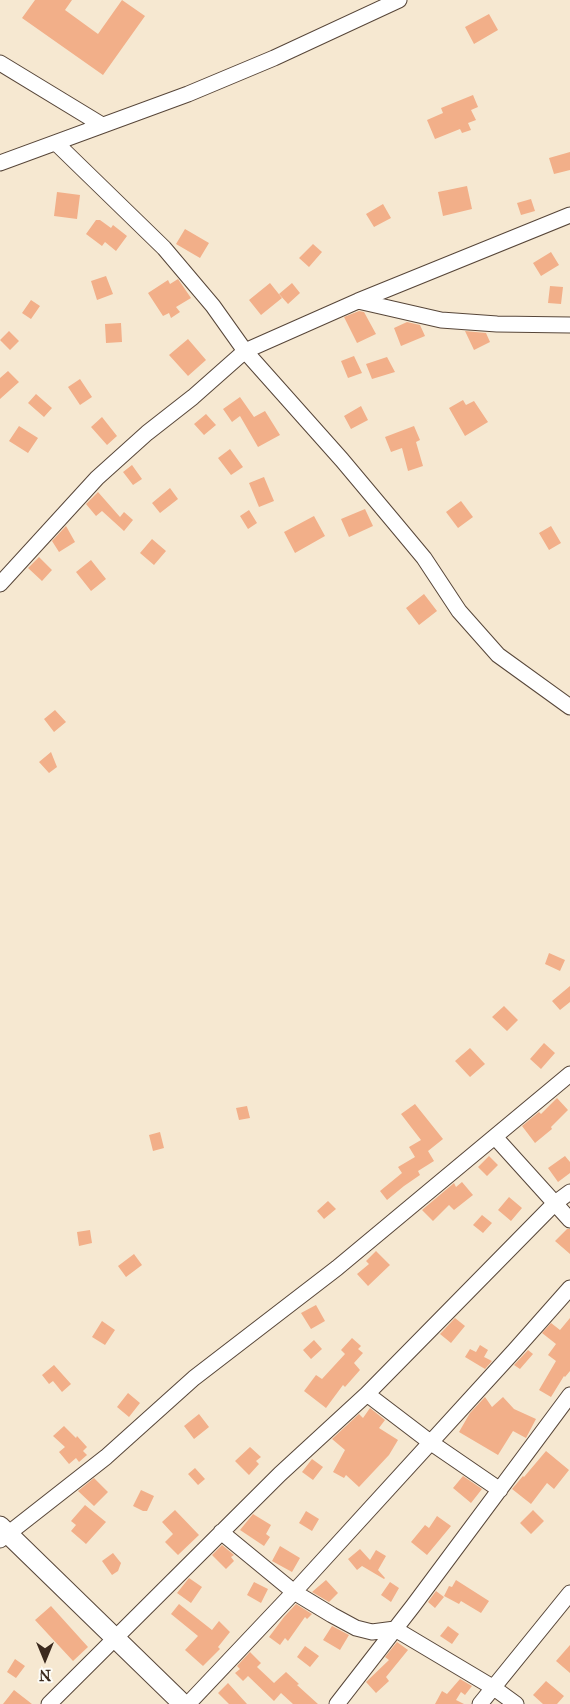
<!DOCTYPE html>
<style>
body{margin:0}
#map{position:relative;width:570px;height:1704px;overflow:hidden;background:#f6e8d1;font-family:"IM FELL Great Primer",serif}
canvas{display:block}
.north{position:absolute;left:20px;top:1634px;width:50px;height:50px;-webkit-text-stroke:4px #fdfcf7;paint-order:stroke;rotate:180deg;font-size:14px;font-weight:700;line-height:20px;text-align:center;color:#3b2a1e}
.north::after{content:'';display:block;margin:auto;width:18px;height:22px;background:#3b2a1e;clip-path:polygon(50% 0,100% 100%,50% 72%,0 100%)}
</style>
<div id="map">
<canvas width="570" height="1704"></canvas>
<div class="north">N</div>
</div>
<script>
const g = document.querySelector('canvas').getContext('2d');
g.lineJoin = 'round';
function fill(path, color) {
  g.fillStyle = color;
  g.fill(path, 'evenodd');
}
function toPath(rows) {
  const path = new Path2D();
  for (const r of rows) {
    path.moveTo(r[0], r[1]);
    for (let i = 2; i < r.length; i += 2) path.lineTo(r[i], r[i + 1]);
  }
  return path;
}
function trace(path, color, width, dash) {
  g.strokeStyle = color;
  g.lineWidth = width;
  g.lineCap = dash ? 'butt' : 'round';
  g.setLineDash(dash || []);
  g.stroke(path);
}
fill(toPath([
 [35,0,72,0,65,10,98,34,122,0,145,16,103,75,22,18],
 [489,14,498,30,474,44,465,27],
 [473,95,478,107,471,110,476,120,468,123,471,130,462,133,460,129,435,139,427,120,443,113,441,108],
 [570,152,570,170,554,174,549,158],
 [467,186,472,209,443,216,438,192],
 [57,192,80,195,77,219,54,216],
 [531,199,535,211,521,215,517,203],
 [383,204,391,218,374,227,366,214],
 [96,220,100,220,111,228,113,225,127,236,116,251,105,242,102,246,86,234],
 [185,229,209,243,200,258,176,244],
 [313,244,322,252,309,267,299,258],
 [551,252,559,265,541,276,533,263],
 [106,276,113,294,97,300,91,281],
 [178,279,191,298,176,307,180,312,171,318,169,313,163,316,148,293,168,280,170,284],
 [270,283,282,298,261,315,249,300],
 [292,283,300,293,288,304,279,294],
 [550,286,563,287,561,304,548,303],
 [31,300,40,306,31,319,22,313],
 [359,311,364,312,376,334,357,343,344,317],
 [407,322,420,325,425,336,401,346,394,328],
 [121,323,122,342,106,343,105,324],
 [9,331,19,341,10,350,0,340],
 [465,331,486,333,490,342,474,350],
 [188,339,206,360,188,376,169,355],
 [354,356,362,373,348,378,341,361],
 [387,357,395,372,372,379,366,364],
 [8,371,19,382,0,399,0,378],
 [80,379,92,397,80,405,68,387],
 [36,394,52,408,44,417,28,403],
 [240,397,254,417,265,411,280,435,258,447,240,416,232,422,223,409],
 [463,400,466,405,474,401,488,422,465,436,449,408],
 [361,406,368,420,351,429,344,416],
 [206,414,216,425,204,435,194,424],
 [102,417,117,436,107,445,91,427],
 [19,426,38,438,28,453,9,441],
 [414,426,420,440,416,442,423,466,408,471,402,448,391,452,385,437],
 [230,449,243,467,231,475,218,458],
 [132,465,142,479,133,485,123,472],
 [264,477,274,501,259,507,249,483],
 [170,488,178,499,160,513,152,503],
 [98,492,120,517,124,512,133,520,124,531,102,511,96,516,86,504],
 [461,501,473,517,458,528,446,512],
 [365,509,373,526,349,537,341,519],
 [249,510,257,523,248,529,240,516],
 [314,516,325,536,295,553,284,532],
 [66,526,75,542,59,552,52,541],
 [551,526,561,543,549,550,539,533],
 [152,539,166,551,154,565,140,553],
 [39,557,52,570,42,581,28,568],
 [91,560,106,579,91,591,76,572],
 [424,594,437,611,419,625,406,608],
 [55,710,66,722,54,732,44,719],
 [51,752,57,767,49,773,39,762],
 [549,953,565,960,560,971,545,964],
 [570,986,570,1002,560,1010,552,1001],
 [504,1006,518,1020,507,1031,492,1017],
 [544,1043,555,1053,541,1069,530,1059],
 [470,1048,485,1064,470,1077,455,1061],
 [557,1098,568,1110,551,1127,552,1129,535,1143,522,1126,539,1112,541,1114],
 [415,1104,443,1139,428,1151,434,1161,418,1171,420,1175,404,1186,387,1200,380,1191,402,1173,398,1167,415,1157,409,1147,421,1140,401,1114],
 [247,1106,250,1118,239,1120,236,1108],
 [160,1132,164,1148,153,1151,149,1135],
 [489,1156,498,1165,487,1176,478,1167],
 [565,1156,570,1162,570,1173,558,1182,548,1168],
 [462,1182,473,1195,454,1210,449,1205,433,1221,422,1210,454,1183,456,1187],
 [509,1197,522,1208,511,1221,498,1210],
 [328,1201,336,1209,324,1219,317,1211],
 [482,1215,492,1223,483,1233,473,1225],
 [567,1229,570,1229,570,1254,555,1241],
 [90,1230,92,1243,79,1246,77,1232],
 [376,1251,390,1265,368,1286,357,1274,369,1264,366,1261],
 [134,1254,142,1265,126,1277,118,1266],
 [316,1305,325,1321,311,1329,301,1313],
 [455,1318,465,1326,451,1343,440,1334],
 [570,1318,570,1371,565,1377,564,1376,551,1397,539,1390,556,1361,548,1355,556,1344,542,1333,551,1323,560,1330],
 [102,1321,115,1330,105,1345,92,1337],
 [352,1338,361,1346,358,1349,363,1353,354,1363,360,1370,345,1387,343,1385,326,1408,304,1391,316,1375,322,1379,345,1354,341,1350],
 [314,1340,322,1349,311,1359,303,1350],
 [480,1345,488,1350,484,1357,492,1361,485,1369,465,1357,470,1349,476,1352],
 [528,1350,533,1354,520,1369,514,1365],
 [54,1365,71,1384,62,1392,53,1381,49,1384,42,1375],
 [128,1393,140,1403,129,1417,117,1407],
 [485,1397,492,1407,503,1397,514,1409,536,1419,526,1438,513,1431,498,1455,459,1432,470,1413],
 [370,1408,385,1420,379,1428,398,1440,389,1455,359,1487,346,1475,344,1478,333,1472,345,1450,332,1439,359,1414,363,1418],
 [199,1414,209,1427,194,1439,184,1426],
 [64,1426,76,1438,77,1436,87,1447,83,1451,87,1455,79,1462,76,1458,69,1464,59,1452,65,1447,53,1436],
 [250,1447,261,1457,256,1461,259,1464,249,1475,235,1461],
 [546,1451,569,1470,554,1489,547,1483,531,1504,512,1489,523,1476,524,1477],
 [312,1459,323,1467,313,1480,302,1472],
 [195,1468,205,1479,198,1485,188,1474],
 [463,1476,482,1489,471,1503,453,1488],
 [94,1478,108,1492,94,1506,78,1491],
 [141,1490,154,1496,147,1511,143,1511,133,1506],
 [85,1505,106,1522,86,1544,71,1531,76,1525,71,1521],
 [175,1510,199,1535,178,1555,165,1542,173,1534,162,1522],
 [533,1510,544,1521,531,1534,520,1523],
 [306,1511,319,1519,312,1531,299,1523],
 [253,1514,271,1525,266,1534,270,1537,264,1546,240,1530],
 [437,1516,451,1526,427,1555,411,1542,425,1525,429,1528],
 [222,1545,234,1555,231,1557,234,1561,226,1569,212,1555],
 [280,1546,300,1558,292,1572,272,1561],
 [360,1549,370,1560,376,1550,386,1556,378,1570,385,1578,384,1579,362,1566,357,1570,348,1559],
 [113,1553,121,1563,118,1571,112,1575,102,1561],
 [189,1578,202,1587,191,1603,177,1593],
 [326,1580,338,1593,329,1602,312,1592],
 [456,1580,489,1601,481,1613,461,1601,459,1604,444,1596,449,1586,452,1587],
 [254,1582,268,1589,261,1603,247,1595],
 [390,1582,399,1588,391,1602,381,1595],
 [436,1591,444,1597,435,1608,428,1602],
 [179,1604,212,1630,219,1621,230,1632,218,1647,220,1649,203,1666,185,1650,198,1636,171,1614],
 [296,1604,312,1614,307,1619,305,1617,288,1641,285,1638,280,1645,269,1637,284,1617],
 [51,1606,88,1647,73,1661,35,1620],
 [332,1626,349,1635,340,1650,323,1640],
 [448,1626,459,1634,452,1644,440,1636],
 [397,1642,408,1650,386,1677,389,1681,376,1693,366,1682,389,1660,385,1657],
 [570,1645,570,1673,556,1661],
 [305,1646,319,1656,310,1667,297,1657],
 [250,1652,261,1663,257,1667,274,1683,286,1672,299,1684,297,1685,318,1704,293,1704,281,1693,274,1701,248,1676,243,1681,235,1673,240,1669,237,1666],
 [15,1659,25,1666,16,1678,7,1672],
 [460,1679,472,1686,465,1695,461,1692,456,1700,464,1704,435,1704,442,1691,447,1694],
 [546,1681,564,1696,557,1704,543,1704,533,1695],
 [228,1683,247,1704,229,1704,218,1693],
 [14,1690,32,1704,3,1704]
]), '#f2af89');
const minor = toPath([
 [0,63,102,125],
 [56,143,164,248,213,306,245,351,342,460,394,522,424,558,459,611,498,655,570,707],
 [0,163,188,94,274,58,399,0],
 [358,301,441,320,497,324,570,325],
 [0,584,97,478,147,433,193,397,245,351,358,301,570,215],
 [495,1137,570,1220],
 [367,1394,430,1442,500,1490],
 [221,1532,294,1592,332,1615,356,1628,372,1632,395,1629,494,1688,516,1704],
 [0,1540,106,1457,194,1378,337,1268,570,1074],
 [49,1704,280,1474,367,1394,555,1203,570,1192],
 [188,1704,294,1592,515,1350,570,1288],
 [337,1704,413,1606,570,1395],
 [480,1704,570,1593]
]);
const tertiary = toPath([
 [0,1526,183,1704]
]);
trace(minor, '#574639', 17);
trace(tertiary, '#574639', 21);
trace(minor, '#fff', 15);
trace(tertiary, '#fff', 19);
</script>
